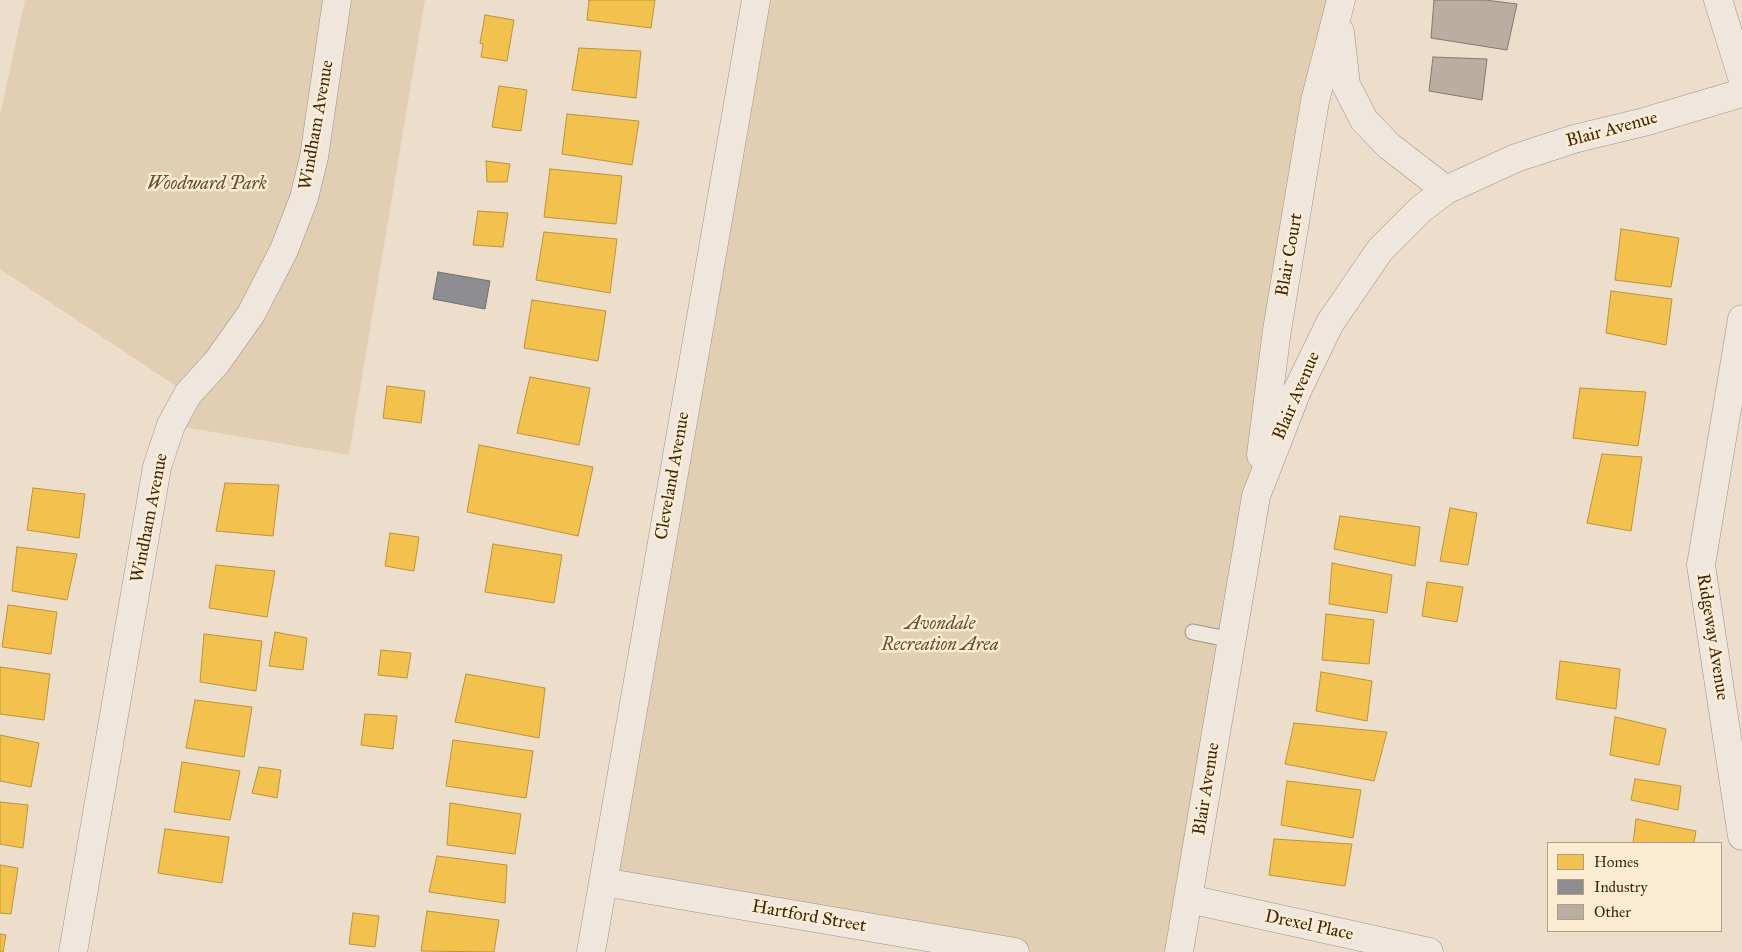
<!DOCTYPE html>
<style>
body{margin:0}
#map{position:relative;width:1742px;height:952px;overflow:hidden;background:#ecdecb;font-family:"IM FELL Great Primer",serif}
canvas{display:block}
.legend{position:absolute;left:1547px;top:842px;width:175px;height:90px;box-sizing:border-box;background:#fcecd4;border:1px solid #b19e84;margin:0;padding:6px 9px;list-style:none;font-size:15px;color:#40280d}
.legend li{display:flex;align-items:center;gap:10px;height:25px}
.legend b{width:25px;border:1px solid #b19e84}
</style>
<div id="map">
<canvas width="1742" height="952"></canvas>
<ul class="legend">
<li><b style="height:14px;background:#f2c14e"></b>Homes</li>
<li><b style="height:14px;background:#8d8d92"></b>Industry</li>
<li><b style="height:14px;background:#b9ae9f"></b>Other</li>
</ul>
</div>
<script>
const g = document.querySelector('canvas').getContext('2d');
g.lineJoin = 'round';
function fill(path, color) {
  g.fillStyle = color;
  g.fill(path, 'evenodd');
}
function toPath(rows) {
  const path = new Path2D();
  for (const r of rows) {
    path.moveTo(r[0], r[1]);
    for (let i = 2; i < r.length; i += 2) path.lineTo(r[i], r[i + 1]);
  }
  return path;
}
function trace(path, color, width, dash) {
  g.strokeStyle = color;
  g.lineWidth = width;
  g.lineCap = dash ? 'butt' : 'round';
  g.setLineDash(dash || []);
  g.stroke(path);
}
function write(font, color, halo, rows, align = 'center') {
  g.font = font + ' "IM FELL Great Primer",serif';
  g.lineWidth = 5;
  g.setLineDash([]);
  g.textBaseline = 'middle';
  g.strokeStyle = halo;
  g.fillStyle = color;
  for (const [text, x, y, turn = 0] of rows) {
    g.save();
    g.translate(x, y);
    g.rotate((+turn || 0) * Math.PI / 180);
    g.textAlign = isNaN(turn) ? turn : align;
    if (halo) g.strokeText(text, 0, 0);
    g.fillText(text, 0, 0);
    g.restore();
  }
}
fill(toPath([
 [25,0,425,0,349,455,171,425,188,394,0,269,0,115],
 [756,0,1341,0,1179,952,1015,952,603,882]
]), '#e2cfb3');
const homes = toPath([
 [589,0,655,0,651,28,587,20,589,0],
 [485,15,514,20,507,61,481,57,483,44,480,43,485,15],
 [579,48,641,51,636,98,572,90,579,48],
 [499,86,527,90,521,131,492,127,499,86],
 [567,114,639,121,632,165,562,154,567,114],
 [486,161,510,164,507,182,487,182,486,161],
 [550,169,622,176,616,224,544,217,550,169],
 [478,211,508,213,503,247,473,245,478,211],
 [1621,229,1679,238,1671,287,1615,280,1621,229],
 [544,232,617,239,610,293,536,280,544,232],
 [1611,291,1672,299,1666,345,1606,333,1611,291],
 [532,300,606,311,598,361,524,348,532,300],
 [530,377,590,388,579,445,517,433,530,377],
 [387,386,425,391,421,423,383,418,387,386],
 [1580,388,1646,392,1638,446,1573,438,1580,388],
 [479,445,593,467,578,536,467,512,479,445],
 [1602,454,1642,457,1631,531,1587,523,1602,454],
 [225,483,279,485,273,536,216,531,225,483],
 [33,488,85,494,79,538,27,530,33,488],
 [1450,508,1477,513,1468,565,1440,561,1450,508],
 [1340,516,1420,527,1415,566,1334,549,1340,516],
 [390,533,419,537,414,571,385,566,390,533],
 [493,544,562,555,554,603,485,592,493,544],
 [17,547,77,554,67,600,12,591,17,547],
 [1332,563,1392,575,1387,613,1329,604,1332,563],
 [216,565,275,571,267,617,209,608,216,565],
 [1427,582,1463,587,1457,622,1422,616,1427,582],
 [8,605,57,612,51,654,2,647,8,605],
 [1326,614,1374,620,1369,664,1322,660,1326,614],
 [275,632,307,638,303,670,269,666,275,632],
 [204,634,262,641,256,691,200,682,204,634],
 [381,650,411,653,407,678,378,675,381,650],
 [1560,661,1620,669,1616,709,1556,699,1560,661],
 [0,667,50,674,44,720,0,714,0,667],
 [1321,672,1372,681,1367,721,1316,711,1321,672],
 [466,674,545,688,539,738,455,722,466,674],
 [195,700,252,707,244,757,186,748,195,700],
 [365,714,397,716,393,749,361,745,365,714],
 [1615,717,1666,729,1659,765,1610,755,1615,717],
 [1294,723,1387,732,1374,781,1285,764,1294,723],
 [0,735,39,743,31,787,0,781,0,735],
 [453,740,533,751,526,798,446,786,453,740],
 [182,762,240,771,230,820,174,812,182,762],
 [259,767,281,770,277,798,252,793,259,767],
 [1635,779,1681,786,1678,810,1631,800,1635,779],
 [1287,781,1361,790,1353,838,1281,825,1287,781],
 [0,802,28,805,23,848,0,844,0,802],
 [450,803,521,814,515,854,447,845,450,803],
 [1636,819,1696,831,1694,843,1633,843,1636,819],
 [165,829,229,837,222,883,158,873,165,829],
 [1274,839,1352,844,1345,886,1269,875,1274,839],
 [437,856,507,865,505,903,429,892,437,856],
 [0,865,18,868,11,914,0,913,0,865],
 [427,911,499,920,494,952,421,951,427,911],
 [353,913,379,916,375,947,349,944,353,913],
 [0,934,6,935,3,952,0,952,0,934]
]);
fill(homes, '#f2c14e');
trace(homes, '#bd933a', 1);
const industry = toPath([
 [438,272,490,281,485,309,433,299,438,272]
]);
fill(industry, '#8d8d92');
trace(industry, '#766f6a', 1);
const building = toPath([
 [1434,0,1485,0,1517,4,1507,50,1431,38,1434,0],
 [1433,57,1487,59,1482,100,1429,91,1433,57]
]);
fill(building, '#b9ae9f');
trace(building, '#84796c', 1);
const service = toPath([
 [1193,632,1232,640]
]);
const minor = toPath([
 [1718,0,1742,77],
 [1340,32,1346,85,1364,120,1389,146,1446,190],
 [1742,319,1701,565,1742,836],
 [1261,455,1277,330,1315,101,1341,0],
 [603,882,1015,952],
 [1189,899,1429,952],
 [73,952,157,467,171,425,188,394,217,362,251,314,284,250,304,198,314,157,337,0],
 [591,952,756,0],
 [1179,952,1256,496,1297,391,1330,323,1380,250,1421,209,1446,190,1516,158,1574,139,1644,122,1742,93]
]);
trace(service, '#9d9284', 17);
trace(minor, '#9d9284', 29);
trace(service, '#efe7de', 15);
trace(minor, '#efe7de', 28);
write('18px', '#40280d', '#fcecd4', [
 ["Windham Avenue",317,125,-80],
 ["Blair Avenue",1612,130,-15],
 ["Blair Court",1290,255,-80],
 ["Blair Avenue",1297,396,-67],
 ["Cleveland Avenue",673,476,-80],
 ["Windham Avenue",150,518,-79],
 ["Ridgeway Avenue",1712,637,81],
 ["Blair Avenue",1207,789,-81],
 ["Hartford Street",809,917,10],
 ["Drexel Place",1309,926,12]
]);
write('italic 18px', '#664e32', '#fcecd4', [
 ["Woodward Park",207,185],
 ["Avondale",940,625],
 ["Recreation Area",940,646]
]);
</script>
